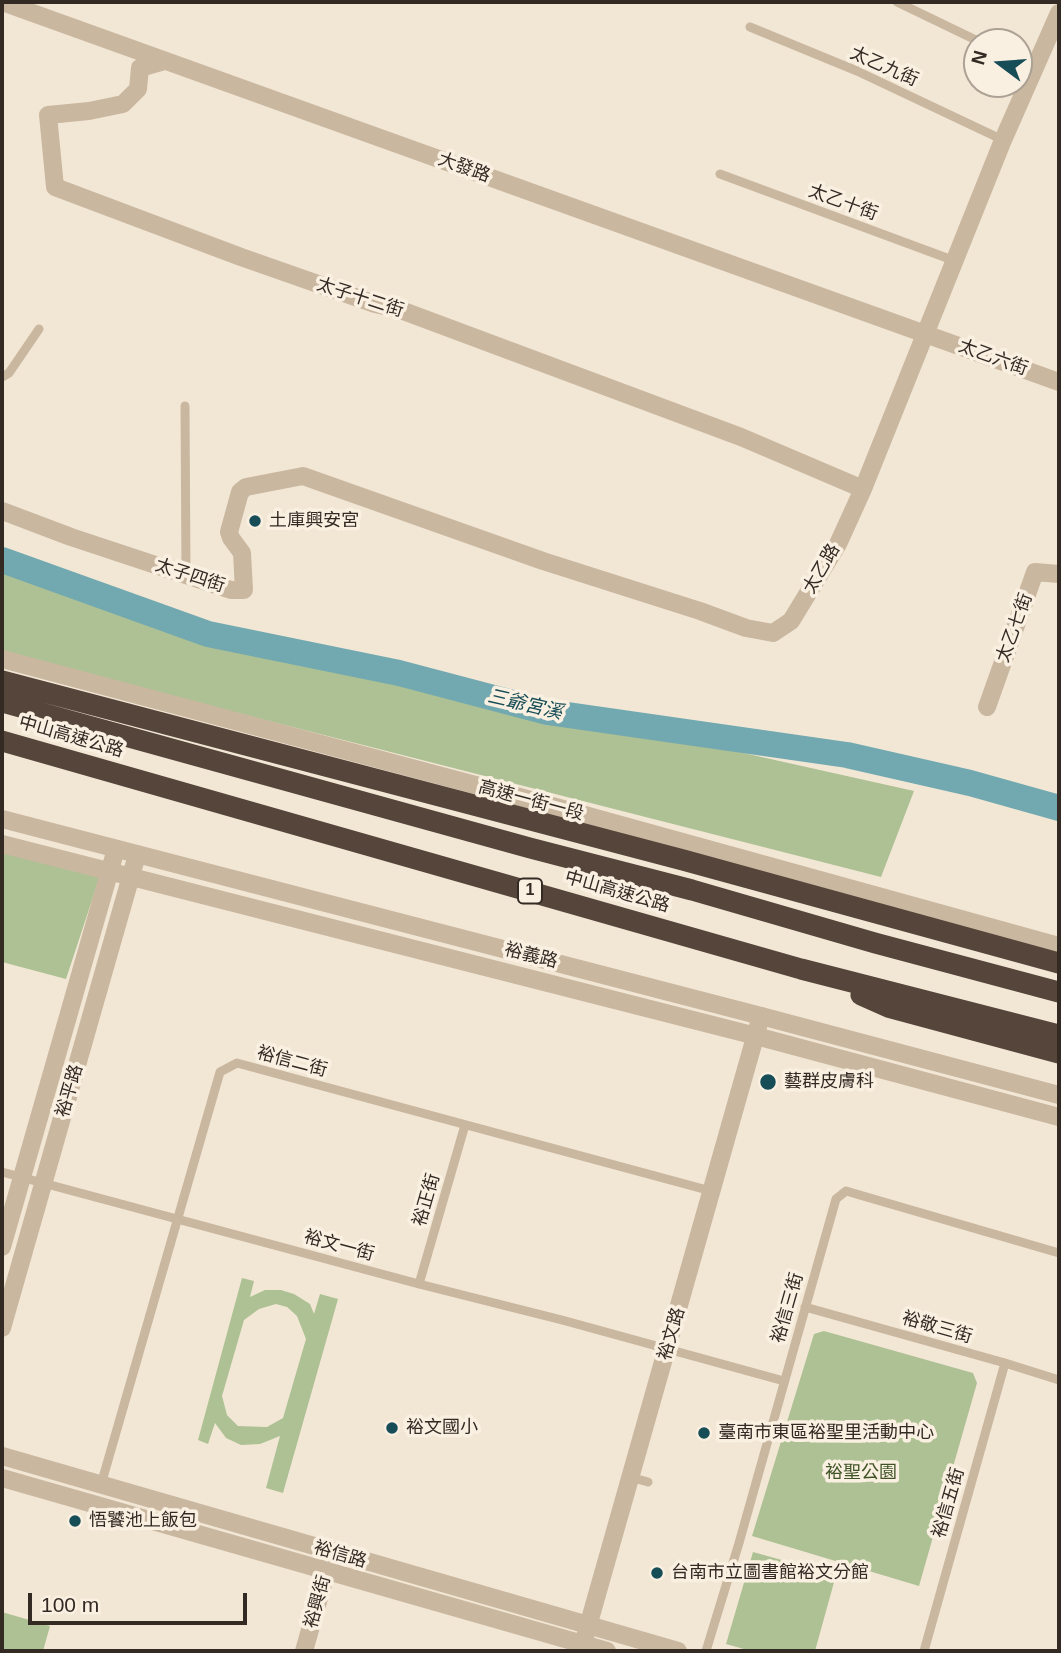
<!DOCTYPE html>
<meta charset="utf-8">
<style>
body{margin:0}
#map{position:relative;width:1061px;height:1653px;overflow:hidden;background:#f2e7d5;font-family:Arial,sans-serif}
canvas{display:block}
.frame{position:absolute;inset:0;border:4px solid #342a24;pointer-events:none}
.north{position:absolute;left:963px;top:28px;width:70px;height:70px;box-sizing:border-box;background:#faf0e1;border:2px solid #aba195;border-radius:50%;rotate:286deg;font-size:19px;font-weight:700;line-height:28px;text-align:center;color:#342a24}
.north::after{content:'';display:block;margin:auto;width:24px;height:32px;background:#174d57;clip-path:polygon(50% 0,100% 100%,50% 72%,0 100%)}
.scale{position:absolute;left:28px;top:1593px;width:219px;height:32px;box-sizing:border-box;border:4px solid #342a24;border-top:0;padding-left:9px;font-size:21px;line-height:24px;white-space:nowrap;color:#342a24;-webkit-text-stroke:5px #faf0e1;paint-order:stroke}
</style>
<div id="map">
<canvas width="1061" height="1653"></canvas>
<div class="frame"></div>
<div class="north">N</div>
<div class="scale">100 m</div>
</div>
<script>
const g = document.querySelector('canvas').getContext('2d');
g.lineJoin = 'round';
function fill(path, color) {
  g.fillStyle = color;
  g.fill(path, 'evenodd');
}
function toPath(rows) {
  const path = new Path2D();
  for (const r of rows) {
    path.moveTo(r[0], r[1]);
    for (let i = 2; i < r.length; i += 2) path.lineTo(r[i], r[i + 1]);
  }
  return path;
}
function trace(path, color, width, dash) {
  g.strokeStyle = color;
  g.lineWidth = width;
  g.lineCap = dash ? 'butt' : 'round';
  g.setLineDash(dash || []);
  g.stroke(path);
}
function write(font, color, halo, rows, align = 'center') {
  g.font = font + ' Arial,"Noto Sans TC",sans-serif';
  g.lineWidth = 7;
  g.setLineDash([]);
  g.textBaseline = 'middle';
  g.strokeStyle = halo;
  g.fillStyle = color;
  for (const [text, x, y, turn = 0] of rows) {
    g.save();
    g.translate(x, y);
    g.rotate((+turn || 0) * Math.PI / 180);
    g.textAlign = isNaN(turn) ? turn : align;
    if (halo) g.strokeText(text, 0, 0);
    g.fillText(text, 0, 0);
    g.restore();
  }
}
fill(toPath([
 [2,561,206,638,636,729,914,791,881,877,2,653],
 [2,849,101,873,66,979,2,962],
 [242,1278,254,1281,250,1297,265,1290,281,1290,294,1294,310,1304,314,1314,320,1294,338,1299,283,1493,266,1488,280,1436,260,1444,241,1445,226,1438,215,1423,208,1444,198,1440],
 [276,1304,287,1307,297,1316,306,1339,283,1418,267,1427,238,1426,227,1415,222,1396,244,1320,259,1309],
 [824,1331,973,1373,977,1383,919,1586,752,1536,814,1334],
 [753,1552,836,1575,815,1651,751,1651,726,1644],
 [2,1612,50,1626,43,1651,2,1651]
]), '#aec194');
trace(toPath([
 [2,560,208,634,399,673,547,712,847,755,970,783,1059,808]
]), '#72a9b0', 26);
trace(toPath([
 [897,2,980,42],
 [750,27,857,71,1003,140],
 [1019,61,1035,68],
 [720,174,955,261],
 [2,377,9,373,39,329],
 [185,406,186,574],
 [2,1172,419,1284,562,1320,784,1381],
 [419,1284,465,1125],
 [805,1307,1005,1363,1059,1380],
 [630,1477,648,1482],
 [100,1488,220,1072,237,1063,711,1191],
 [706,1651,739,1543,836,1199,846,1191,1059,1253],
 [924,1651,1005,1363]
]), '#cab7a0', 9);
trace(toPath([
 [2,2,1059,382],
 [164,61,140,68,138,89,123,104,89,111,48,115,55,187,241,257,375,304,398,309,741,437,863,489],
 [2,511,71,537,231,590,244,590,242,553,231,538,229,532,240,492,246,487,303,476,543,561,700,611,746,628,773,633,791,621,838,544,863,489,1003,140,1059,13],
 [2,659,498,791,1059,946],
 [987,707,1035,572,1059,574],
 [2,1247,116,849],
 [2,1328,137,855],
 [304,1651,331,1556],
 [581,1651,761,1016]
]), '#cab7a0', 18);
trace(toPath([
 [2,819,761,1016,1059,1095],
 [2,844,756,1036,1059,1117],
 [2,1456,678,1651],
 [2,1478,607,1651]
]), '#cab7a0', 18);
trace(toPath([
 [2,681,683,860,1059,963],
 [2,702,530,848,692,890,875,943,1059,992],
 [2,741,801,969,1059,1035],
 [861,995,888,1007,1059,1053]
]), '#55453a', 21);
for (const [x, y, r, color] of [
 [255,521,7,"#174d57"],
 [768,1082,9,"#174d57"],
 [392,1428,7,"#174d57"],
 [704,1433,7,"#174d57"],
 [75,1521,7,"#174d57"],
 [657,1573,7,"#174d57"]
]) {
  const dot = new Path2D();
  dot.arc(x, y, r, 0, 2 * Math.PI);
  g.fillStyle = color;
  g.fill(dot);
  trace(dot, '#faf0e1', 2.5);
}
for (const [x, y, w] of [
 [530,891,24]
]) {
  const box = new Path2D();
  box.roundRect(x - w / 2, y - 12.5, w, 25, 5);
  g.fillStyle = '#faf0e1';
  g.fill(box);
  trace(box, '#342a24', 2);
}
write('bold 16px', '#342a24', null, [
 ["1",530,891]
]);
write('18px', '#342a24', '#faf0e1', [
 ["太乙九街",884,67,24],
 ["大發路",464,168,20],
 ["太乙十街",843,203,20],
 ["太子十二街",360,298,18],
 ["太乙六街",993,358,20],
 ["太乙路",822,569,-60],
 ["太子四街",190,576,18],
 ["太乙七街",1015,628,-70],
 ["中山高速公路",71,737,16],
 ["高速一街一段",531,801,15],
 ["中山高速公路",617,892,16],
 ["裕義路",531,956,14],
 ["裕信二街",292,1062,15],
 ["裕平路",70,1091,-74],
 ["裕正街",427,1200,-74],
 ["裕文一街",339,1246,15],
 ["裕信三街",788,1308,-74],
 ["裕敬三街",937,1328,16],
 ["裕文路",672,1334,-74],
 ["裕信五街",949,1503,-74],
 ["裕信路",340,1555,16],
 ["裕興街",318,1602,-75]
]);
write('18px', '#342a24', '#faf0e1', [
 ["土庫興安宮",269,521],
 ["藝群皮膚科",784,1082],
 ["裕文國小",406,1428],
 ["臺南市東區裕聖里活動中心",718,1433],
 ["悟饕池上飯包",89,1521],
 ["台南市立圖書館裕文分館",671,1573]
], 'left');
write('18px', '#3f5326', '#faf0e1', [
 ["裕聖公園",861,1473]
]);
write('italic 19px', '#174d57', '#faf0e1', [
 ["三爺宮溪",525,705,13]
]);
</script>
